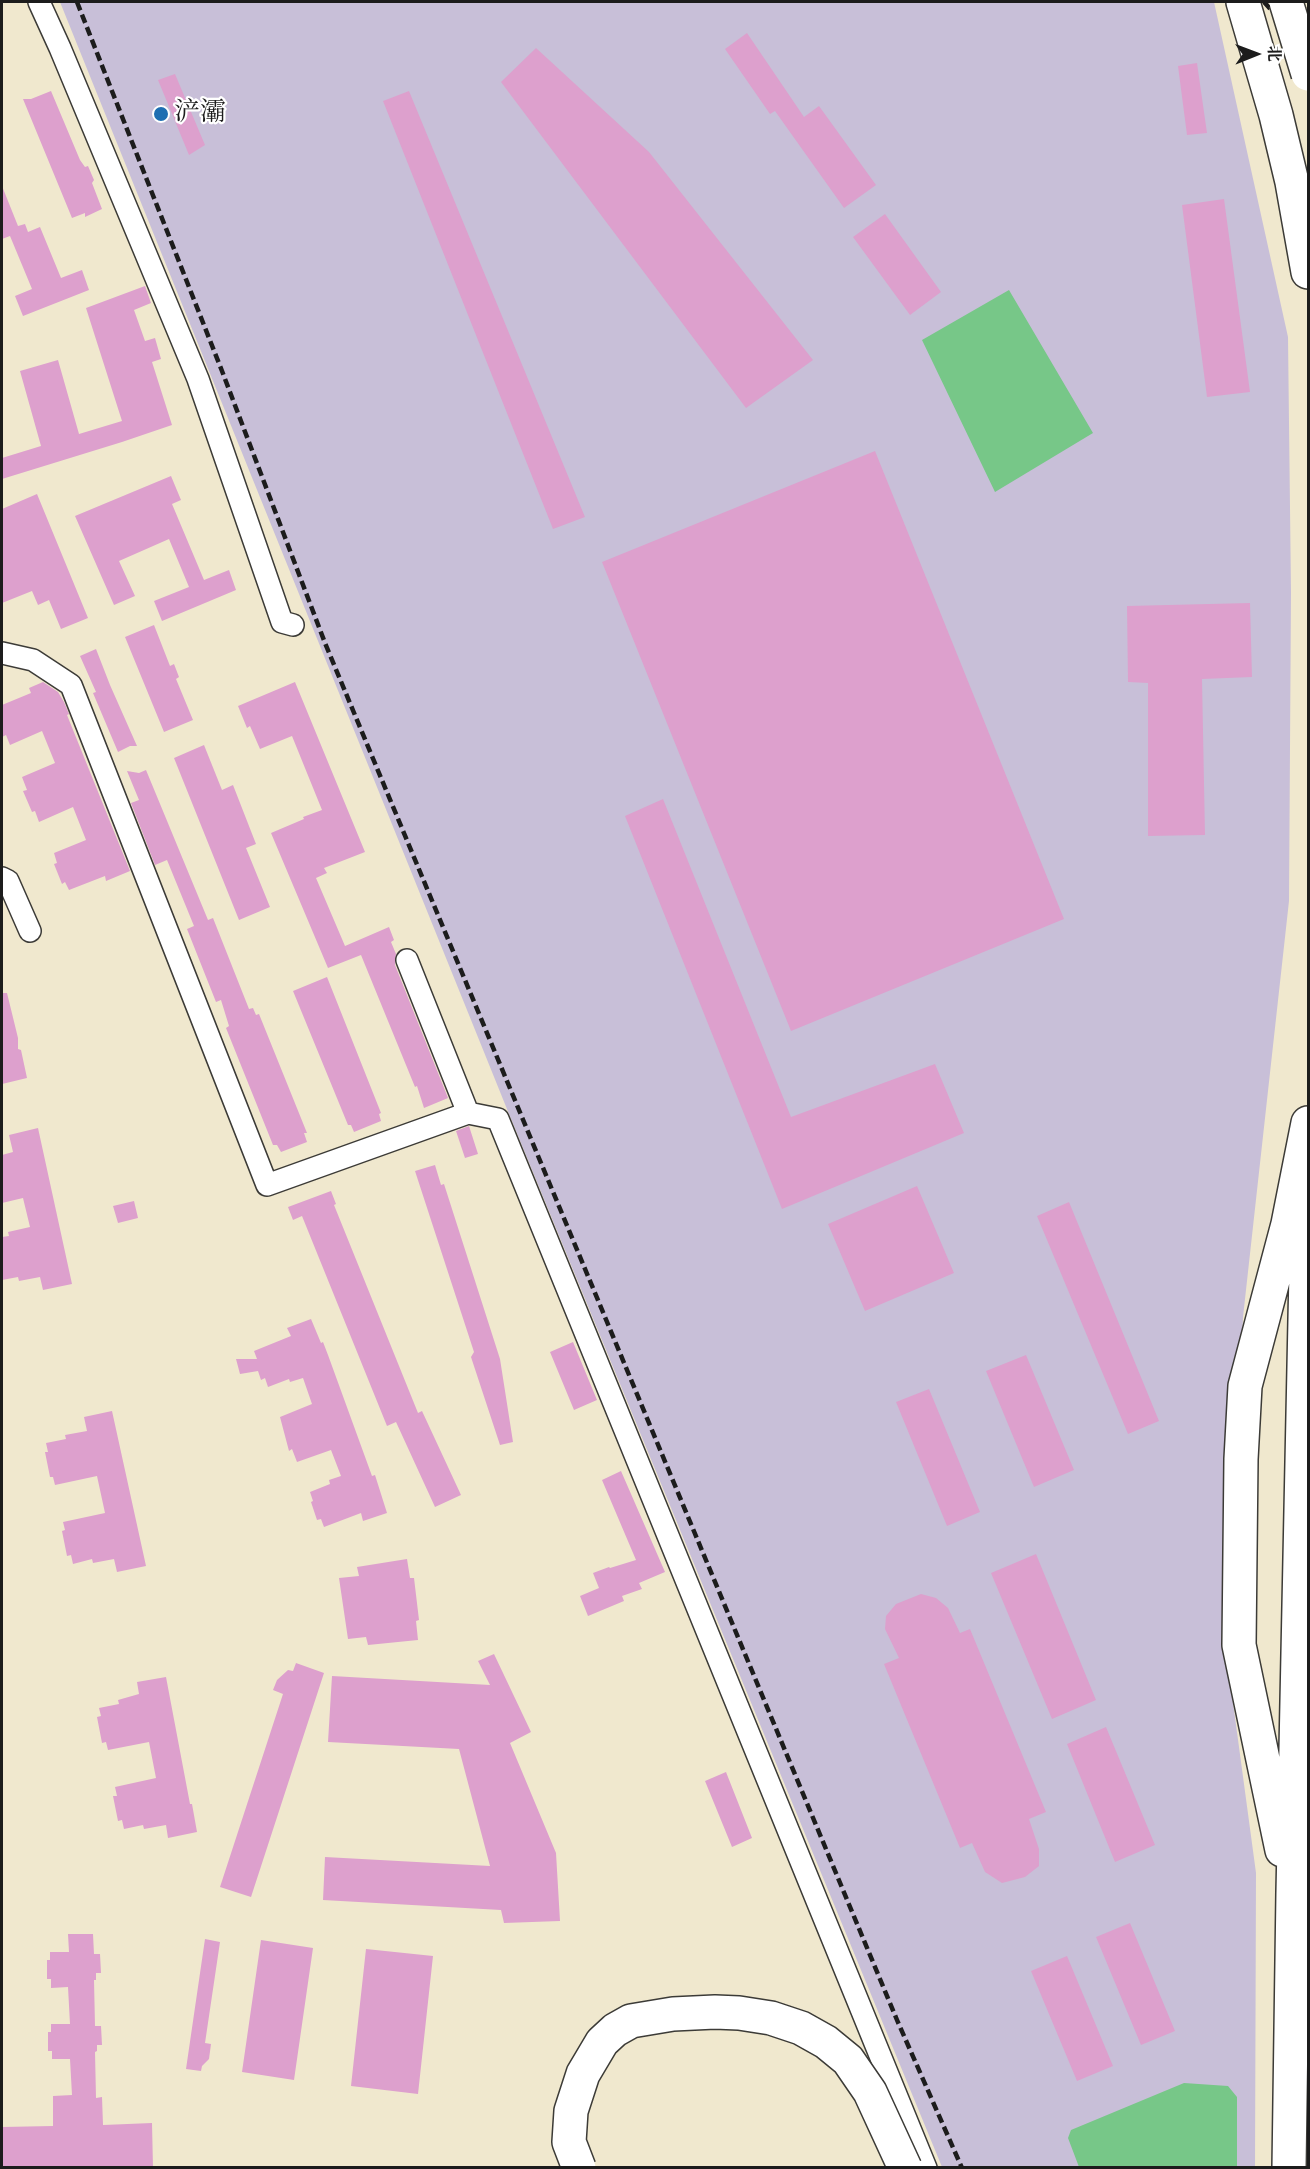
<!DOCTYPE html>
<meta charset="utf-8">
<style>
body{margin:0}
#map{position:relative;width:1310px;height:2169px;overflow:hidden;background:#f0e8ce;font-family:"IM FELL Double Pica","Noto Serif SC",serif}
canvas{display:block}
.frame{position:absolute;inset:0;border:3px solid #1c1c1c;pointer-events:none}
.north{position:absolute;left:1226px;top:24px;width:60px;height:60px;-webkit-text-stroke:4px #fff;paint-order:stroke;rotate:89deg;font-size:16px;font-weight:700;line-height:24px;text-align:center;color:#1c1c1c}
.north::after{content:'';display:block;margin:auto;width:21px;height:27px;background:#1c1c1c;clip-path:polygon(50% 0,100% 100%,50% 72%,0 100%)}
</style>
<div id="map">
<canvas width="1310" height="2169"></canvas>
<div class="frame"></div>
<div class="north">北</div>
</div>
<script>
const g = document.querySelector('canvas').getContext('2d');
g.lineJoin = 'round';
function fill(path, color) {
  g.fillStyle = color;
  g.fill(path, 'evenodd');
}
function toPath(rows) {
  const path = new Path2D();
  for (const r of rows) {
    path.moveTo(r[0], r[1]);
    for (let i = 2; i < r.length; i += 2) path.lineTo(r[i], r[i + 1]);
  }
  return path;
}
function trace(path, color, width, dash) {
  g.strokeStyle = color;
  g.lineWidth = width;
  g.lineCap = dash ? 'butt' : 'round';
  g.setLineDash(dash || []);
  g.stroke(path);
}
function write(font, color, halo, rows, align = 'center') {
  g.font = font + ' "IM FELL Double Pica","Noto Serif SC",serif';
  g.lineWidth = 4.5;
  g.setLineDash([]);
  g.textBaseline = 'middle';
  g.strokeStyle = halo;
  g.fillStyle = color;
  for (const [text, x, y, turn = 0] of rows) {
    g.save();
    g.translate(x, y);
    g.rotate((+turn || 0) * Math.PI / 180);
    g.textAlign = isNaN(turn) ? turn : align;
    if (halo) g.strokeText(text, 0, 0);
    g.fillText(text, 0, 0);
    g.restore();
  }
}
fill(toPath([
 [60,2,1214,2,1288,337,1291,593,1289,901,1243,1317,1229,1673,1256,1873,1255,2167,942,2167,509,1114]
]), '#c8bfd8');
fill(toPath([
 [1009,290,1093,433,995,492,922,340],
 [1184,2083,1228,2086,1237,2097,1237,2167,1079,2167,1068,2138,1071,2130]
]), '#77c788');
fill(toPath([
 [747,33,804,117,819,106,876,185,844,208,775,111,770,114,725,49],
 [536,48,649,152,813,360,746,408,501,82],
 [1197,63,1207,133,1187,135,1178,66],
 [175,74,205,145,189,155,158,80],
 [51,91,80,160,85,167,88,166,94,180,92,183,102,209,85,217,85,213,72,218,23,99,31,99],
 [409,91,585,517,553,529,383,101],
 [2,186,18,226,25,224,28,232,40,227,61,278,82,270,89,290,23,316,15,296,32,289,10,236,2,239],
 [1224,199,1250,392,1207,397,1182,205],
 [885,214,941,292,910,315,853,237],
 [145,286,151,303,134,310,145,341,155,338,161,359,152,362,172,425,122,442,2,479,2,458,41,446,20,371,58,360,79,434,122,421,86,308],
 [875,451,1064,919,791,1031,602,562],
 [171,476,181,500,172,504,204,580,229,570,236,590,162,621,154,601,189,587,169,539,119,561,135,596,114,605,75,516],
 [37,494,88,618,61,629,49,600,38,605,32,591,2,603,2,509],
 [1250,603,1252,677,1202,679,1205,835,1148,836,1148,683,1128,682,1127,606],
 [154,625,170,666,174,664,179,677,176,679,193,720,164,732,125,637],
 [96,649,110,685,137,746,130,746,118,752,93,693,96,692,80,656],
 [43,682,58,692,64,702,69,714,67,715,130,871,106,881,105,876,69,890,65,882,62,884,54,864,57,863,54,853,86,840,73,807,39,822,35,811,32,812,23,791,27,790,22,777,55,763,42,731,10,745,6,735,2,737,2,705,31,693,29,688],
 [295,682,365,852,324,868,327,873,316,878,345,946,389,927,394,940,391,942,396,954,395,965,448,1098,424,1108,417,1086,415,1087,361,955,328,968,271,833,304,819,303,817,322,810,292,736,260,749,250,726,247,728,238,706],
 [204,745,222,790,233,785,256,844,246,848,270,907,239,920,174,758],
 [146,770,208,920,213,918,249,1009,253,1008,256,1015,259,1014,307,1133,304,1133,307,1142,281,1152,277,1145,273,1145,226,1028,229,1026,221,1000,216,1002,187,929,194,926,167,860,155,865,131,803,139,800,127,771,139,773],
 [663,799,791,1117,935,1064,964,1133,782,1209,625,816],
 [327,977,381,1113,379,1114,381,1121,354,1132,351,1125,348,1125,293,991],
 [2,993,7,993,18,1038,18,1049,21,1050,27,1078,2,1084],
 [469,1126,478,1154,465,1158,456,1131],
 [38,1128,72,1284,43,1290,40,1277,19,1281,18,1277,2,1280,2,1237,9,1236,8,1232,30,1227,23,1198,2,1203,2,1155,13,1152,9,1135],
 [435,1165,441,1185,444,1184,500,1359,513,1442,500,1445,471,1357,474,1352,415,1171],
 [917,1186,954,1273,865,1311,828,1224],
 [331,1191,336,1204,334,1205,418,1413,422,1411,461,1495,435,1507,396,1422,387,1426,302,1216,293,1220,288,1207],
 [134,1201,138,1218,118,1223,113,1206],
 [1069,1202,1159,1421,1128,1434,1037,1216],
 [311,1319,321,1343,323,1342,328,1355,372,1476,375,1475,387,1513,363,1521,361,1513,324,1527,321,1519,317,1520,311,1502,313,1501,310,1492,330,1484,329,1480,341,1476,331,1450,297,1462,292,1449,289,1451,280,1417,312,1404,303,1378,290,1382,289,1379,268,1387,265,1378,261,1380,258,1371,240,1374,236,1359,257,1359,254,1351,291,1336,287,1328],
 [573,1342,597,1400,574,1410,550,1352],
 [1026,1355,1074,1470,1034,1487,986,1371],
 [929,1389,980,1512,947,1526,896,1402],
 [112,1411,146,1566,117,1572,114,1559,93,1563,92,1559,73,1564,71,1555,67,1556,62,1531,65,1530,63,1522,105,1513,97,1476,55,1485,53,1477,50,1477,45,1452,48,1452,46,1443,66,1439,65,1435,87,1431,84,1417],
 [621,1471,665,1572,639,1583,642,1589,622,1596,624,1601,588,1616,580,1596,599,1588,593,1573,609,1567,610,1568,636,1560,602,1480],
 [1036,1554,1096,1700,1052,1719,991,1573],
 [407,1559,410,1578,414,1578,419,1620,416,1621,418,1640,368,1645,366,1637,348,1639,339,1578,359,1576,357,1567],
 [921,1594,936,1598,948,1608,960,1633,970,1629,1046,1812,1029,1819,1039,1849,1039,1866,1025,1877,1002,1883,985,1872,972,1843,960,1848,884,1664,899,1658,885,1629,886,1616,896,1604],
 [494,1654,531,1732,510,1743,556,1853,560,1921,504,1923,501,1910,323,1900,325,1857,490,1866,459,1749,328,1742,332,1676,490,1685,478,1661],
 [296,1663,324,1673,251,1897,220,1887,283,1694,273,1690,277,1680,288,1670,293,1671],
 [166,1677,190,1804,192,1804,197,1832,168,1838,166,1825,144,1829,143,1825,124,1829,122,1820,118,1821,113,1796,117,1796,115,1787,156,1778,149,1742,108,1750,106,1742,102,1743,97,1717,101,1716,99,1708,119,1704,118,1700,139,1694,137,1682],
 [1106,1727,1155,1845,1115,1862,1067,1744],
 [726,1772,752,1838,732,1847,705,1781],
 [1130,1923,1175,2031,1141,2045,1096,1937],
 [68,1934,93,1934,94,1954,100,1954,101,1973,96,1973,96,1980,94,1980,95,2026,101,2026,102,2045,97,2045,97,2051,95,2052,96,2098,102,2097,103,2125,152,2123,153,2168,2,2168,2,2127,53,2126,53,2096,72,2095,70,2059,52,2059,52,2051,48,2051,48,2032,51,2032,51,2024,70,2024,68,1987,51,1988,51,1979,47,1979,47,1960,50,1960,50,1952,69,1952],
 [205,1939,220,1942,205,2043,211,2044,209,2059,202,2066,201,2071,186,2069],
 [261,1940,313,1948,294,2080,242,2072],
 [366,1949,433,1956,418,2094,351,2086],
 [1067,1956,1113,2066,1077,2081,1031,1971]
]), '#dda0cd');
const street = toPath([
 [39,2,60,48,198,379,282,622,293,625],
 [2,653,33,660,71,685,267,1185,468,1113,498,1119,926,2168],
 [2,878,8,881,30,931],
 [407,960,468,1113]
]);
const highway = toPath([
 [1243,2,1276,115,1292,182,1308,272],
 [1282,1850,1239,1645,1241,1459,1245,1386,1288,1224,1308,1123],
 [1289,2168,1293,1892,1308,1176]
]);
trace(street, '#3c3b37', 24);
trace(highway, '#3c3b37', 36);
trace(street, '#fff', 21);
trace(highway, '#fff', 33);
trace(toPath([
 [77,2,222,371,325,643,897,2020,962,2168],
 [1264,2,1308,50],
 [1281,2,1308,34],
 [1299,2,1308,13]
]), '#1c1c1c', 4.5, [9, 4.5]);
const highwayBridge = toPath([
 [1286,2,1308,74],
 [579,2168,569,2142,571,2111,583,2074,602,2042,615,2030,631,2021,673,2014,715,2012,739,2013,771,2018,801,2028,826,2042,848,2060,870,2092,905,2168]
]);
trace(highwayBridge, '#3c3b37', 36, []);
trace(highwayBridge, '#fff', 33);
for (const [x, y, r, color] of [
 [161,114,8,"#1f6fb2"]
]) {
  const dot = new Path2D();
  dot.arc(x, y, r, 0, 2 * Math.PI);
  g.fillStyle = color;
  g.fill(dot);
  trace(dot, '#fff', 2);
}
write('26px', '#1c1c1c', '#fff', [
 ["浐灞",174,114]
], 'left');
</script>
